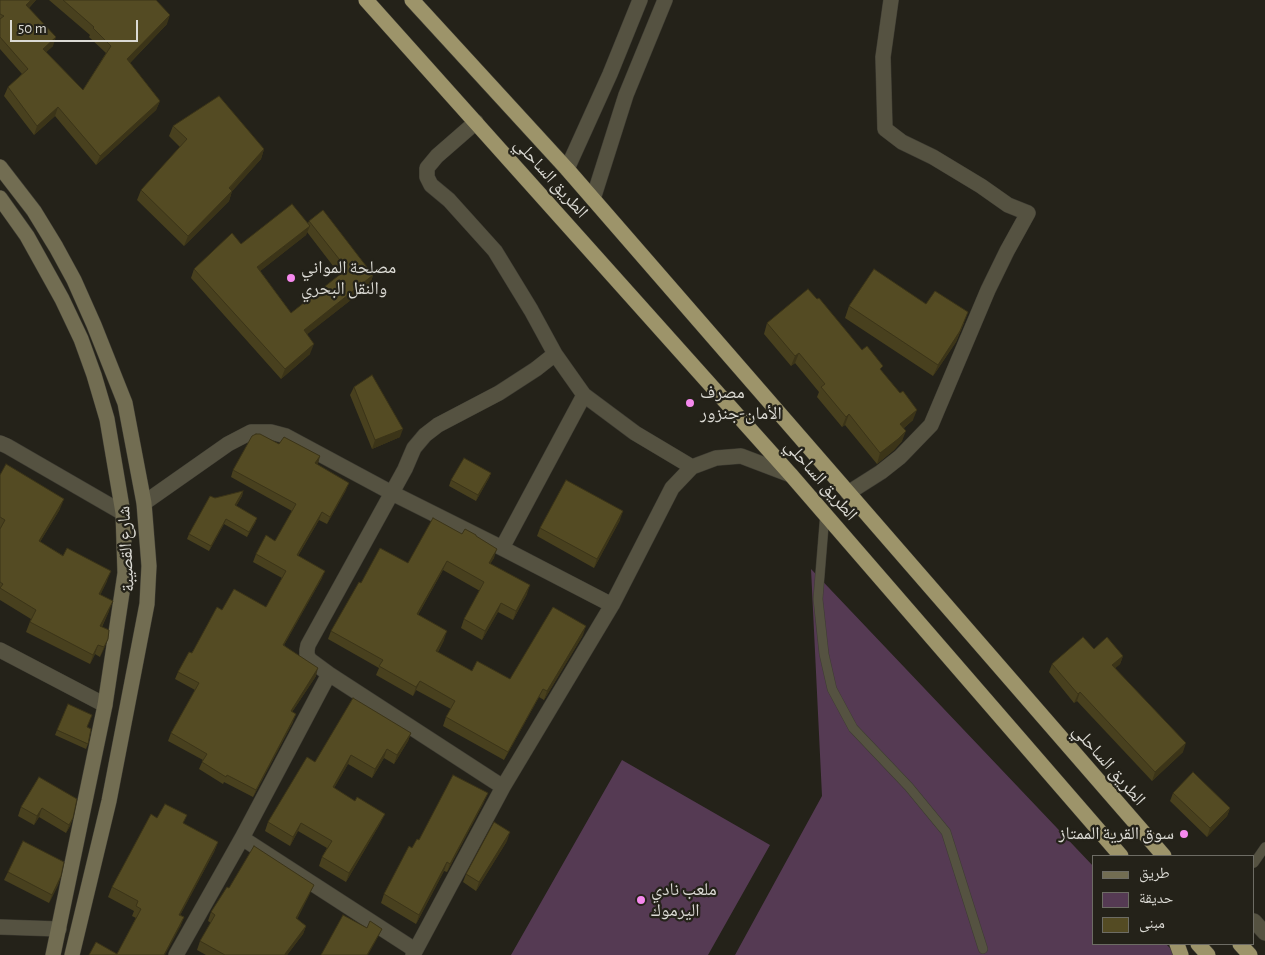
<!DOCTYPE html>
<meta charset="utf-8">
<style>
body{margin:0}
#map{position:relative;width:1265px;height:955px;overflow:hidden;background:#242219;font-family:"Alegreya Sans","Noto Naskh Arabic",sans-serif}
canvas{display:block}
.legend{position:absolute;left:1092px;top:855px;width:162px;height:90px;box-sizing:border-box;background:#242219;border:1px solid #6d6c64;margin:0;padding:6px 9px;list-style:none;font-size:15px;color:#dbdad4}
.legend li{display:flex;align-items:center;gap:10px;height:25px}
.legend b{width:25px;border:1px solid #6d6c64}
.scale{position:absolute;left:10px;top:20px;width:128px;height:22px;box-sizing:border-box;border:2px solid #dbdad4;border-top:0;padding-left:6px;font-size:15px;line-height:18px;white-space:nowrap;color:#dbdad4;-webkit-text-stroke:4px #242219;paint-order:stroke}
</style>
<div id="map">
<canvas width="1265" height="955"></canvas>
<ul class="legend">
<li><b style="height:6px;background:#726d52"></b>طريق</li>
<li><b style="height:14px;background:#553a53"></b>حديقة</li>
<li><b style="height:14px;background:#544b23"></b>مبنى</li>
</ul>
<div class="scale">50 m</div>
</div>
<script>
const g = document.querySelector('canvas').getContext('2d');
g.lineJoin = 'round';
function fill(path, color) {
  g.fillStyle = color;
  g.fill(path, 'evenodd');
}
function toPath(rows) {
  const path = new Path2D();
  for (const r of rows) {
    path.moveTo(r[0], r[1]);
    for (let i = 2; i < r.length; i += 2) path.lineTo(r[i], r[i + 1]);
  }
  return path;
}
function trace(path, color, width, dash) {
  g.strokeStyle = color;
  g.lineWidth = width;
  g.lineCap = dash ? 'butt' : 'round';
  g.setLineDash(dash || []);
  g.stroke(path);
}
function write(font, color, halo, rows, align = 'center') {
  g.font = font + ' "Alegreya Sans","Noto Naskh Arabic",sans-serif';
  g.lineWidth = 4.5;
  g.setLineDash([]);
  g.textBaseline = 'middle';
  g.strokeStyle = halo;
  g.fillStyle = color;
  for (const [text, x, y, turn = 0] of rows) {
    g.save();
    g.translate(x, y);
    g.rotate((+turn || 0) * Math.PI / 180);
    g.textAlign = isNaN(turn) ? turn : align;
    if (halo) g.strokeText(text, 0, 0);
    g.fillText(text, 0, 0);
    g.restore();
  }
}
fill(toPath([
 [811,569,1094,867,1094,944,1166,944,1177,955,735,955,822,796],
 [622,760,770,845,708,955,511,955]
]), '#553a53');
const lane = toPath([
 [825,513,818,599,824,654,832,689,853,728,909,787,946,832,983,949],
 [1254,863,1265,847]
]);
const street = toPath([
 [476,122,437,156,427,168,427,177,431,185,449,200,495,251,531,310,555,354,584,395,635,433,692,467],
 [567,169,610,74,640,0],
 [593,199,626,95,665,0],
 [0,443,7,446,123,513],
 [848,493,881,472,900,457,931,425,988,290,1007,251,1028,213,1008,205,981,186,933,157,902,142,885,129,883,57,891,0],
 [144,503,228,444,251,432,271,432,286,436,392,493,502,548,612,605],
 [502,548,584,395],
 [0,650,105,705],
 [503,787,329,674,310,660,307,655,307,650,308,645,405,469,414,448,425,435,438,425,499,393,536,369,555,354],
 [242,838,415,950],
 [1254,921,1265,933],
 [0,927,59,929],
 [176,955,242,838,329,674],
 [413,955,503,787,612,605,672,488,692,467,716,458,741,456,791,475]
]);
const secondary = toPath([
 [0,167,34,211,56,247,74,280,94,325,125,403,144,503,149,566,147,604,109,801,72,955],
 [0,198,27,236,62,299,81,339,94,375,107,419,123,513,125,573,105,705,53,955]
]);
const highway = toPath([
 [366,0,791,475,1121,856],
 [412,0,567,169,1164,856],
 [1177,944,1181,955],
 [1198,944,1208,955],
 [1240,944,1250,955]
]);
trace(lane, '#3e3c33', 10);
trace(street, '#3e3c33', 16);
trace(secondary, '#3e3c33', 16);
trace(highway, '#3e3c33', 16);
trace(lane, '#555241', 9);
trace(street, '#555241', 15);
trace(secondary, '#726d52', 15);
trace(highway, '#9d946a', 15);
fill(toPath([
 [0,0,36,0,29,8,53,46,46,52,83,90,106,53,89,37,90,35,49,0,156,0,167,24,130,63,160,101,156,110,96,165,55,116,34,135,4,96,8,87,22,74,0,49],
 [173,126,264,149,261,159,232,191,229,201,184,246,137,200,141,190,180,147,169,136],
 [309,221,373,275,370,285,307,334,310,354,281,379,191,278,194,269,241,244,308,223],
 [307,232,340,275,291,313,260,271,306,235],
 [817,299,862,350,881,371,913,420,904,428,902,441,894,450,877,464,845,425,842,427,817,397,819,392,795,363,791,366,764,334,767,323],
 [926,304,964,323,956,342,933,376,845,318,849,306],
 [354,387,400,437,372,449,350,395],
 [279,444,320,456,317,464,346,490,327,524,319,520,298,556,322,578,284,645,316,676,292,712,293,722,253,797,224,782,223,784,199,769,203,760,168,741,171,733,195,690,175,679,178,672,222,610,266,607,282,578,253,562,256,554,275,541,292,511,231,477,233,470],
 [491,473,489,478,476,501,449,486,451,480],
 [0,475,60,509,40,542,107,581,100,595,109,611,102,627,108,639,100,657,95,654,90,664,26,632,31,619,0,600],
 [243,491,242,496,236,506,257,518,255,523,247,537,224,524,209,551,187,539,189,534,215,498],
 [620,520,594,568,537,536,540,528],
 [462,534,476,536,494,558,490,563,527,594,513,620,498,612,482,640,461,628,464,619,480,591,443,570,418,615,444,640,438,652,472,671,510,679,583,635,544,700,539,697,504,760,443,726,446,717,451,709,416,690,413,696,376,675,379,668,328,639,331,631,361,583,408,563],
 [1094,649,1123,656,1120,664,1115,668,1183,752,1152,781,1077,701,1074,703,1049,672,1052,664],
 [57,730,88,744,86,749,55,735],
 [411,733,408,741,394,764,384,758,372,778,348,764,334,788,381,822,346,882,319,866,322,857,327,848,298,831,290,846,265,831,268,822,315,762],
 [39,777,73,818,70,826,66,833,39,817,34,825,18,816,21,807],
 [1173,793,1230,808,1227,816,1207,837,1170,801],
 [484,802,447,872,444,871,416,924,381,903,384,894,412,848,419,840],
 [157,818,184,824,218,842,214,852,180,915,184,917,180,927,117,954,136,918,132,916,134,911,108,897,112,887],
 [507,841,476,891,463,882,466,874],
 [8,872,61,876,58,885,49,903,4,880],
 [229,888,310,893,297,919,306,926,303,934,287,955,206,955,197,950,200,941,211,923,208,921,211,912]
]), '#48401e');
fill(toPath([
 [31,0,36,0,23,14,26,5],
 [170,15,167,24,124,69,127,59],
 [56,37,53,46,40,58,43,49],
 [160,101,156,110,96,165,100,156],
 [58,107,55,116,34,135,37,126],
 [264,149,261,159,228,196,232,191,229,201,184,246,188,236],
 [310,226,306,235,254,276,257,267],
 [373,275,370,285,300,340,304,330],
 [968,312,956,342,933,376,938,365],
 [314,344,310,354,281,379,285,369],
 [799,353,795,363,791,366,795,356],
 [917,410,913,420,896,434,900,424],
 [849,414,845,425,842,427,846,417],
 [403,429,400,437,372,449,375,440],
 [906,431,902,441,894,450,877,464,880,453],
 [320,456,318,464,312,471,315,463],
 [491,473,489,478,476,501,478,495],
 [349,483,346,490,327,524,330,517],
 [243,491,242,496,233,511,235,505],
 [64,499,60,509,35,550,39,541],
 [623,511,620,520,594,568,597,559],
 [322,512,319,520,294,562,297,555],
 [257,518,255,523,247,537,249,532],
 [226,519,224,524,209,551,211,546],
 [497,549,494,558,486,571,489,563],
 [447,561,443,570,413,623,417,614],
 [111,571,107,581,96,604,99,594],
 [325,571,322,578,280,652,283,645],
 [530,585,527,594,513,620,516,611],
 [113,601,109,611,97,636,100,626],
 [501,603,498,612,482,640,485,631],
 [586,626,583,635,544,700,547,691],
 [447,631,444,640,433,660,436,651],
 [108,639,104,649,100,657,104,647],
 [98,645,95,654,90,664,93,655],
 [1123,656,1120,664,1109,674,1112,665],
 [318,668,316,676,288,718,291,711],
 [420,681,416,690,413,696,416,687],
 [543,689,539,697,504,760,508,752],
 [1080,692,1077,701,1074,703,1078,694],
 [296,714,293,722,253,797,256,790],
 [411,733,408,741,394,764,397,755],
 [1186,743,1183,752,1152,781,1155,772],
 [387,749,384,758,372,778,375,769],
 [351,755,348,764,330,795,333,787],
 [488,793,484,802,447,872,450,864],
 [42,808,39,817,34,825,37,816],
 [1230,808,1227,816,1207,837,1210,828],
 [385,814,381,822,346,882,349,873],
 [73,818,70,826,66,833,69,825],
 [301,823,298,831,290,846,293,837],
 [510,832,507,841,476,891,479,882],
 [218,842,214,852,175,925,179,915],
 [447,862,444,871,416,924,419,915],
 [61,876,58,885,49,903,52,895],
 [314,885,293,927,296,918],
 [184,917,180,927,165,955,164,955],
 [306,926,303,934,287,955,284,955],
 [382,929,378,937,368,955,367,955]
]), '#3b3418');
const building = toPath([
 [0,0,31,0,26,5,56,37,43,49,83,90,111,46,93,28,94,27,63,0,156,0,170,15,127,59,160,101,100,156,58,107,37,126,8,87,28,69,0,37,0,19,4,16,0,14,0,0],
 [219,96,264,149,229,188,232,191,188,236,141,190,187,139,173,126,219,96],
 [292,204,310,226,257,267,291,313,347,269,309,221,323,210,373,275,304,330,314,344,285,369,194,269,232,233,241,244,292,204],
 [874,269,926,304,935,291,968,312,960,331,938,365,849,306,874,269],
 [808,289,817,299,819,298,862,350,867,346,883,366,880,369,900,393,903,391,917,410,900,424,906,431,898,439,880,453,849,414,846,417,821,387,825,384,799,353,795,356,767,323,808,289],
 [372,375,403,429,375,440,354,387,372,375],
 [256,434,260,434,279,444,284,437,320,456,315,463,349,483,330,517,322,512,297,555,325,571,283,645,318,668,291,711,296,714,256,790,227,775,226,777,202,762,207,754,171,733,199,683,178,672,189,652,192,653,217,607,222,610,234,589,266,607,286,571,256,554,266,535,275,541,296,504,233,470,252,436,256,434],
 [464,458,491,473,478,495,451,480,464,458],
 [6,464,64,499,39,541,63,556,67,548,111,571,99,594,113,601,100,626,109,630,108,639,104,647,98,645,93,655,30,622,36,610,0,588,3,584,0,582,0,529,5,520,0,517,0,475,6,464],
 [566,480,623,511,597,559,540,528,566,480],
 [243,491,235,505,257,518,249,532,226,519,211,546,189,534,210,496,215,498,243,491],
 [433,518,462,534,465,529,476,535,476,536,497,549,489,563,530,585,516,611,501,603,485,631,464,619,484,582,447,561,417,614,447,631,436,651,472,671,477,661,510,679,553,607,586,626,547,691,543,689,508,752,446,717,455,701,420,681,416,687,379,666,383,660,331,631,359,582,361,583,380,548,408,563,433,518],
 [1083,637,1094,649,1107,637,1123,656,1112,665,1186,743,1155,772,1080,692,1078,694,1052,664,1083,637],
 [353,698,411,733,397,755,387,749,375,769,351,755,333,787,355,801,357,797,385,814,349,873,322,857,332,841,301,823,293,837,268,822,307,757,315,762,353,698],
 [68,704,92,715,87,727,91,729,88,744,57,730,68,704],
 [1193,772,1230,808,1210,828,1173,793,1193,772],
 [453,775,488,793,450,864,447,862,419,915,384,894,409,846,412,848,417,839,419,840,453,775],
 [39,777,77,799,73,818,69,825,42,808,37,816,21,807,39,777],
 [165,804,187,815,183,823,218,842,179,915,184,917,164,955,89,955,96,942,117,954,141,909,136,906,138,901,112,887,151,814,157,818,165,804],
 [494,822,510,832,479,882,466,874,494,822],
 [23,841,64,862,61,876,52,895,8,872,23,841],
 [254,846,314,885,296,918,306,926,285,954,285,955,225,955,200,941,215,915,211,912,227,887,229,888,254,846],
 [343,915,367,928,370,921,382,929,367,955,321,955,343,915]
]);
fill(building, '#544b23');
trace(building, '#3b3418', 1);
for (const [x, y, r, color] of [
 [291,278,5,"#f689ee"],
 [690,403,5,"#f689ee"],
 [1184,834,5,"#f689ee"],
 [641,900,5,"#f689ee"]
]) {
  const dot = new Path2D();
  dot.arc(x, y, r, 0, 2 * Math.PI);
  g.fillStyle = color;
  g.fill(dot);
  trace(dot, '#242219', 2);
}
write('18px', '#dbdad4', '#242219', [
 ["الطريق الساحلي",551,178,48],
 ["الطريق الساحلي",821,480,49],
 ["شارع القصيبة",126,549,-93],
 ["الطريق الساحلي",1109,765,49]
]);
write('18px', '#dbdad4', '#242219', [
 ["مصلحة المواني",301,268],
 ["والنقل البحري",301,289],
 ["مصرف",700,393],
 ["الأمان-جنزور",700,414],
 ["سوق القرية الممتاز",1174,834,"right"],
 ["ملعب نادي",651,890],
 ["اليرموك",651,911]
], 'left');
</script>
